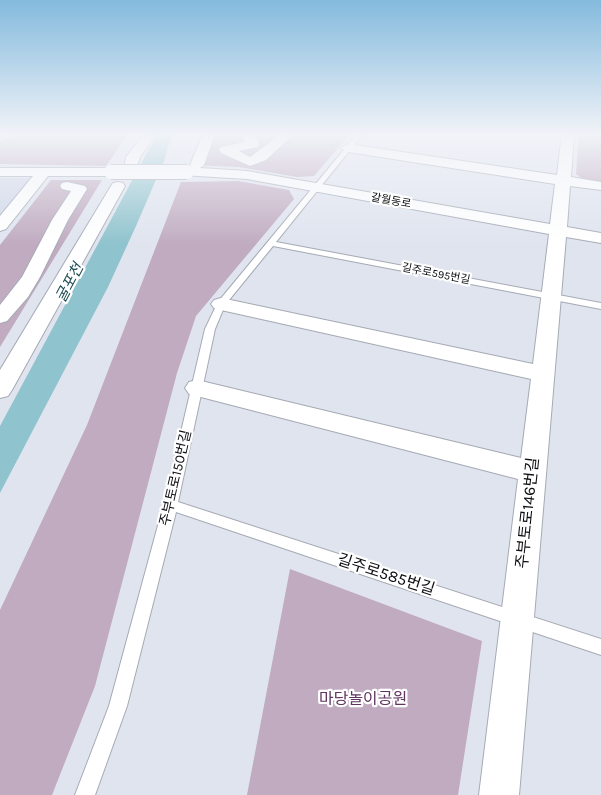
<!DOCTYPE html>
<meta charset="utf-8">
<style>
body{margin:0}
canvas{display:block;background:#dfe4ef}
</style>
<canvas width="601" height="795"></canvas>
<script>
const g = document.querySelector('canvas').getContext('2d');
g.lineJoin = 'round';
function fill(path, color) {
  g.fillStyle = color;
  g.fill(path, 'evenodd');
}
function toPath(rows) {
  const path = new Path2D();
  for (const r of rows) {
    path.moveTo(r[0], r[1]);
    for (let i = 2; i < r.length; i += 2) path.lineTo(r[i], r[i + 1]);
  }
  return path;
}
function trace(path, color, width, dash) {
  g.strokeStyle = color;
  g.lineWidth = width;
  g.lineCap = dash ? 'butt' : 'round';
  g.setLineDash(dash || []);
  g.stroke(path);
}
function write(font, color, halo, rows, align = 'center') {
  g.font = font + ' Karla,"Noto Sans KR",sans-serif';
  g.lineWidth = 4.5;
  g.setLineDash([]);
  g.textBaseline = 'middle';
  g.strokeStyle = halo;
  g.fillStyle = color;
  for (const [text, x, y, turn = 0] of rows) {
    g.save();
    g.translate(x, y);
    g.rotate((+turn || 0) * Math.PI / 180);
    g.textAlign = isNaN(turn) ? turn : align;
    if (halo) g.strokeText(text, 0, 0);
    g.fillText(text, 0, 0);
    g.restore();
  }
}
fill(toPath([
 [0,178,38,178,0,222]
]), '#d0d7e9');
fill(toPath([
 [16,134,128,134,106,166,0,164,0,141],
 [204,134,350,134,314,176,297,177,239,167,190,165],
 [579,134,601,134,601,183,584,180,576,174],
 [51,180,102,180,0,347,0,245],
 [238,181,289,190,294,199,196,316,177,373,95,686,52,795,0,795,0,610,87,425,181,182],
 [290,569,482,641,458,795,247,795]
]), '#c0abc0');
fill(toPath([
 [157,134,172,134,164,161,136,226,108,287,0,493,0,426]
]), '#8fc3cd');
const lane = toPath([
 [0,134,8,134,0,138,0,134],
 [357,134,363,134,276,242,601,303,601,309,273,246,225,305,215,329,178,502,601,639,601,655,176,512,127,706,95,795,75,795,109,706,167,492,205,329,218,302,357,134]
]);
const street = toPath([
 [144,134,156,134,140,157,137,166,127,166,125,163,126,157,144,134],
 [203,134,215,134,204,165,200,168,247,171,550,224,555,184,348,152,341,148,348,144,557,175,562,134,574,134,571,177,601,182,601,190,570,186,567,227,601,233,601,243,566,237,519,795,479,795,518,479,197,396,189,394,185,388,189,382,197,380,521,458,531,379,221,310,214,308,211,304,214,300,221,298,533,364,549,234,247,179,182,175,180,172,182,169,192,168,190,165,203,134],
 [242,134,254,134,259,144,258,147,239,151,250,157,281,134,294,134,266,160,250,166,221,153,219,150,221,147,245,142,242,134],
 [0,168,111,168,116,169,118,172,116,175,111,176,48,176,6,229,0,231,0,216,33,176,0,176,0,168],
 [67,182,85,186,87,189,68,220,40,277,28,297,7,321,0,323,0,305,22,277,52,220,71,191,62,189,60,186,62,183,67,182],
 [118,182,123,183,125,186,12,390,8,396,0,398,0,370,111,186,113,183,118,182]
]);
trace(lane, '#a5aab4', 2);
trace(street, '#a5aab4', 2);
fill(lane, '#fff');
fill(street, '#fff');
const streetBridge = toPath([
 [111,172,187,172]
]);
trace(streetBridge, '#a5aab4', 16, []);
trace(streetBridge, '#fff', 14);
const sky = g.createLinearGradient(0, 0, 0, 245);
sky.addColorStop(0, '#84badd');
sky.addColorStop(0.55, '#f1f3f8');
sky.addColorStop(1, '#f1f3f800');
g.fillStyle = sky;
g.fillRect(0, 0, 601, 245);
write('11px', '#0d0e12', '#fff', [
 ["갈월동로",391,201,10],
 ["길주로595번길",436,274,11]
]);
write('14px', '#0d0e12', '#fff', [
 ["주부토로150번길",176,478,-77]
]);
write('italic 15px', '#1c4b53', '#fff', [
 ["굴포천",70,283,-62]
]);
write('16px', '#0d0e12', '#fff', [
 ["주부토로146번길",528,513,-84],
 ["길주로585번길",386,575,18]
]);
write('16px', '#5f355f', '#fff', [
 ["마당놀이공원",363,699]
]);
</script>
